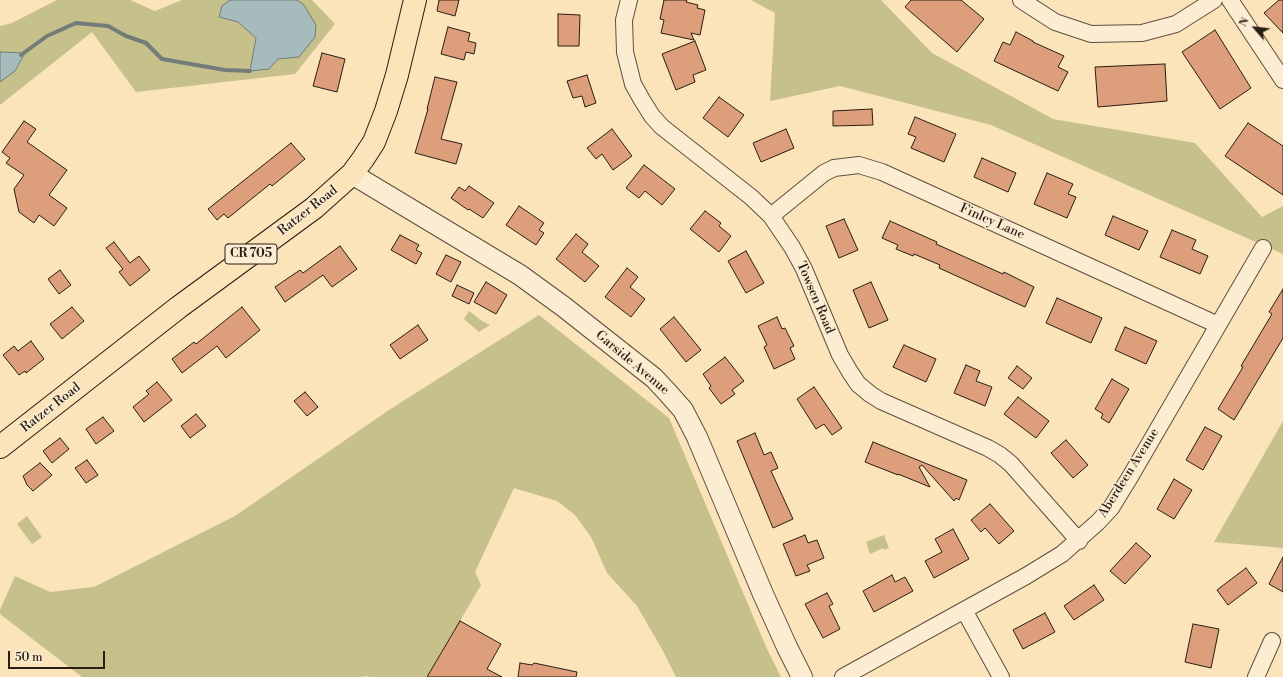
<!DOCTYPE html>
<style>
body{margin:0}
#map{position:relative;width:1283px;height:677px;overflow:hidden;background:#fbe3ba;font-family:"Libre Bodoni",serif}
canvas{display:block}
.north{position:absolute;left:1235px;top:8px;width:40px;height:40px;-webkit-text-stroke:3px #fcedd2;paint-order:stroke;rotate:298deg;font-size:11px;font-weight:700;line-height:16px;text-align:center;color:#281e15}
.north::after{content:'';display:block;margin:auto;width:14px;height:18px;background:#281e15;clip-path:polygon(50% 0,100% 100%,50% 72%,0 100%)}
.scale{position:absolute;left:8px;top:651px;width:97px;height:18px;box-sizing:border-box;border:2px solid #281e15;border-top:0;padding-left:5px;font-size:12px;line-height:14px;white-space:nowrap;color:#281e15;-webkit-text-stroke:3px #fcedd2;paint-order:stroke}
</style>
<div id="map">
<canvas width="1283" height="677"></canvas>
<div class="north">N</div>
<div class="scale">50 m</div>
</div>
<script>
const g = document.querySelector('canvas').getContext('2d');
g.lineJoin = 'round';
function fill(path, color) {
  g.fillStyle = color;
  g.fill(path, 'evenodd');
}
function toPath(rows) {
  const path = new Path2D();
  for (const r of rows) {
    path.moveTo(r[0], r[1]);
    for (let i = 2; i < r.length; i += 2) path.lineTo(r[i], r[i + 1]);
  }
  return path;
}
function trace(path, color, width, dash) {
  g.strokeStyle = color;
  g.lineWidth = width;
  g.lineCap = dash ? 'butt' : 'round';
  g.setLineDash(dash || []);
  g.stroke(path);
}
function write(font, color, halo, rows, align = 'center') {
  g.font = font + ' "Libre Bodoni",serif';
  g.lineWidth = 3;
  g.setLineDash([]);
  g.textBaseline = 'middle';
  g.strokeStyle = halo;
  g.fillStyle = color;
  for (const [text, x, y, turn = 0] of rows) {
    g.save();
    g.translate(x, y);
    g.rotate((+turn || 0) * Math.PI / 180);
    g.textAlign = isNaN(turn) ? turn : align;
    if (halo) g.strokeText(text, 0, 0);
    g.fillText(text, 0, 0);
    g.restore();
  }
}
fill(toPath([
 [57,0,130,0,155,11,182,0,312,0,335,24,295,74,136,92,92,32,0,105,0,26,12,23],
 [751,0,881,0,932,53,1053,119,1195,143,1262,217,1283,206,1283,254,991,125,840,86,770,101,775,13],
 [469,311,482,321,490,325,479,332,464,319],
 [539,315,669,418,767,649,781,677,676,677,663,651,637,606,607,573,591,537,575,515,557,501,514,488,475,572,481,585,427,677,371,677,364,676,364,677,82,677,0,614,0,610,15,576,50,592,94,587,235,516,389,410],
 [1283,421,1283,548,1214,542],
 [27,516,42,537,32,544,17,524],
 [884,535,889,548,884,550,883,548,870,554,866,542]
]), '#c6c18b');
const water = toPath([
 [230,0,297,0,304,5,316,25,315,37,299,57,278,59,269,69,250,71,256,38,238,22,219,17,222,6,230,0],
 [0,52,25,53,15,71,0,82,0,52]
]);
fill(water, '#a5bbbc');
trace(water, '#737c79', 1);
trace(toPath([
 [21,55,47,36,76,23,108,26,126,36,146,43,162,59,225,70,250,71]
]), '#737c79', 4);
const building = toPath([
 [439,0,459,0,455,16,437,11,439,0],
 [664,0,687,0,686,2,698,5,697,8,705,10,700,35,691,33,694,40,661,33,664,20,660,19,664,0],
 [911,0,961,0,984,19,957,52,905,7,911,0],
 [1279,0,1283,0,1283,33,1264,13,1279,0],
 [558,14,580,15,579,46,558,46,558,14],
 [448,27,470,33,468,41,476,43,474,54,466,52,464,60,441,54,448,27],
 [1215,30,1251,88,1220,109,1182,52,1215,30],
 [1016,32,1033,41,1033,42,1064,56,1058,67,1068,72,1058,91,994,61,1003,42,1010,45,1016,32],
 [695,41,706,70,693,75,695,82,676,90,662,54,695,41],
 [322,53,345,59,337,92,313,86,322,53],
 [1165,64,1167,101,1098,107,1095,67,1165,64],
 [587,75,596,103,585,107,582,96,573,98,567,81,587,75],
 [435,77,457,82,441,139,462,144,456,164,415,153,428,109,427,109,435,77],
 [719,97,744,115,728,137,703,118,719,97],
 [872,109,873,125,833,126,833,111,872,109],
 [915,117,956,134,944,162,911,148,916,137,908,134,915,117],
 [24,121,36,129,27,142,67,170,49,195,67,208,54,226,39,215,34,223,19,212,14,189,24,175,6,163,10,158,2,152,24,121],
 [1248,123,1283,146,1283,195,1225,156,1248,123],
 [612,129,632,156,613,170,602,154,596,159,587,148,612,129],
 [786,129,794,148,761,162,753,143,786,129],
 [291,143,305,159,272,186,270,184,228,218,224,214,217,220,208,209,291,143],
 [982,158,1016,173,1008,192,974,177,982,158],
 [644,165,675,189,662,205,645,191,639,198,626,188,644,165],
 [1047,173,1073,184,1068,194,1076,197,1067,218,1034,204,1047,173],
 [469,186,494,203,483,218,469,209,468,210,451,198,459,187,465,191,469,186],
 [519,206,544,223,539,230,544,233,536,245,506,225,519,206],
 [705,211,721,223,719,226,731,236,719,252,690,229,705,211],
 [1113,216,1148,231,1139,250,1105,235,1113,216],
 [844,219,858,250,839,258,826,226,844,219],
 [890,221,937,242,936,244,1003,274,1004,272,1034,287,1025,307,939,268,940,265,914,254,913,256,896,249,898,245,882,238,890,221],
 [1172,230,1196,240,1192,249,1208,256,1200,274,1160,257,1172,230],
 [576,234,588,244,582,252,599,266,585,282,556,259,576,234],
 [400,235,419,245,416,250,422,253,416,264,391,250,400,235],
 [114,242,130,263,139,256,150,270,130,286,119,272,123,269,106,248,114,242],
 [340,246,357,269,332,287,323,275,285,302,275,287,300,270,303,273,340,246],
 [746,251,764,283,746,293,728,261,746,251],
 [446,255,461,262,451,282,436,274,446,255],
 [627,268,638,277,630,287,645,299,631,317,605,297,627,268],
 [60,270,71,285,59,294,48,279,60,270],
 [486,282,507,295,496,314,474,302,486,282],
 [871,282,888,320,869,328,853,290,871,282],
 [457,285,474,293,469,304,452,296,457,285],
 [1283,289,1283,338,1234,420,1218,409,1243,367,1241,366,1272,314,1269,312,1283,289],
 [1057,298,1102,318,1091,343,1046,323,1057,298],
 [72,307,84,321,62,339,50,324,72,307],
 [242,307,260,330,226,358,217,346,182,373,172,359,194,342,196,344,242,307],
 [674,317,701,350,686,362,660,329,674,317],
 [777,317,782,329,785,328,794,346,790,348,795,359,774,369,764,347,767,345,758,326,777,317],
 [418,325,428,340,400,359,390,345,418,325],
 [1125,327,1157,341,1146,364,1115,350,1125,327],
 [31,341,44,359,26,373,25,371,19,375,3,355,14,346,18,351,31,341],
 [904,345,936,359,926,382,893,367,904,345],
 [725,357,744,381,732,390,735,394,721,404,709,388,711,386,703,374,725,357],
 [966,365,980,371,976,381,992,387,985,406,954,393,966,365],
 [1017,366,1032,378,1023,389,1008,378,1017,366],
 [1112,379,1129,389,1109,423,1101,418,1103,414,1095,409,1112,379],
 [157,382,172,400,144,422,133,407,149,394,146,391,157,382],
 [814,387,842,428,832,435,824,424,816,429,797,399,814,387],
 [305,392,318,407,307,416,294,401,305,392],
 [1018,397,1049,421,1036,438,1004,414,1018,397],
 [196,414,206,426,190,438,181,426,196,414],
 [103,417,114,431,96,444,86,429,103,417],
 [1205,427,1222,436,1203,470,1186,460,1205,427],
 [755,433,764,455,771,452,778,468,771,471,793,519,773,528,737,441,755,433],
 [60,438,69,449,52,463,43,451,60,438],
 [1066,440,1088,465,1073,478,1051,453,1066,440],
 [873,442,967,480,959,500,956,498,954,501,922,465,919,467,930,487,898,474,898,475,865,462,873,442],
 [87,460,98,475,86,483,75,468,87,460],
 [40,463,52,475,33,491,27,485,23,476,40,463],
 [1174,479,1192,490,1174,519,1157,509,1174,479],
 [990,504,1014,531,999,544,985,528,981,532,971,520,990,504],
 [953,529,969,559,934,578,925,561,942,552,935,539,953,529],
 [805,535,808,543,817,540,824,558,807,565,810,571,796,576,783,544,805,535],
 [1136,543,1151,556,1125,584,1110,571,1136,543],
 [1283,557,1283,592,1269,584,1283,557],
 [1246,568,1257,583,1228,605,1217,590,1246,568],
 [892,575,895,582,905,577,913,591,874,612,863,591,892,575],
 [1094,585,1104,600,1074,620,1064,606,1094,585],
 [827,593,833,604,829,606,840,629,823,638,805,604,827,593],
 [1045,613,1055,632,1023,649,1013,630,1045,613],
 [460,621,501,644,487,669,502,677,427,677,460,621],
 [1193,624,1219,629,1211,668,1185,662,1193,624],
 [520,663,532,665,534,663,577,672,576,677,518,677,520,663]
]);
fill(building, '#dc9e7b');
trace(building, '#281e15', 1);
const minor = toPath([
 [629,0,624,20,625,52,633,84,642,100,652,116,662,127,751,197,771,216,792,247,804,269,840,355,850,372,858,384,870,394,881,401,988,448,1000,455,1011,464,1079,541],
 [1021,0,1055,22,1091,34,1142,33,1176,24,1214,0],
 [1230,0,1283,80],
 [771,216,824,173,834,168,859,165,882,172,1218,325],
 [964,610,1001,677],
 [843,677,1026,576,1062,554,1098,522,1111,508,1130,477,1263,248],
 [1256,677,1272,641]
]);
const tertiary = toPath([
 [352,174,520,275,564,307,654,378,668,393,683,410,697,437,763,594,787,647,802,677]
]);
const primary = toPath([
 [0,447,179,307,314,208,352,174,363,159,374,142,386,111,397,75,415,0]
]);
trace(minor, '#5d4f3e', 18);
trace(tertiary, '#5d4f3e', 22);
trace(primary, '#281e15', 24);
trace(minor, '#fcedd2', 16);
trace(tertiary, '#fcedd2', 20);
trace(primary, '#fbe3ba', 22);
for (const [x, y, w] of [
 [251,254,52]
]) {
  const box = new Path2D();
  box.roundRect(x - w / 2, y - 10, w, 20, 3);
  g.fillStyle = '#fcedd2';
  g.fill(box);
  trace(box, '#281e15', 1);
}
write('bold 12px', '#281e15', null, [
 ["CR 705",251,254]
]);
write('13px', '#281e15', '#fcedd2', [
 ["Ratzer Road",308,211,-38],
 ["Finley Lane",992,222,24],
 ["Towsen Road",815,298,67],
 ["Garside Avenue",632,363,40],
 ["Ratzer Road",51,408,-38],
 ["Aberdeen Avenue",1129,473,-58]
]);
</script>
